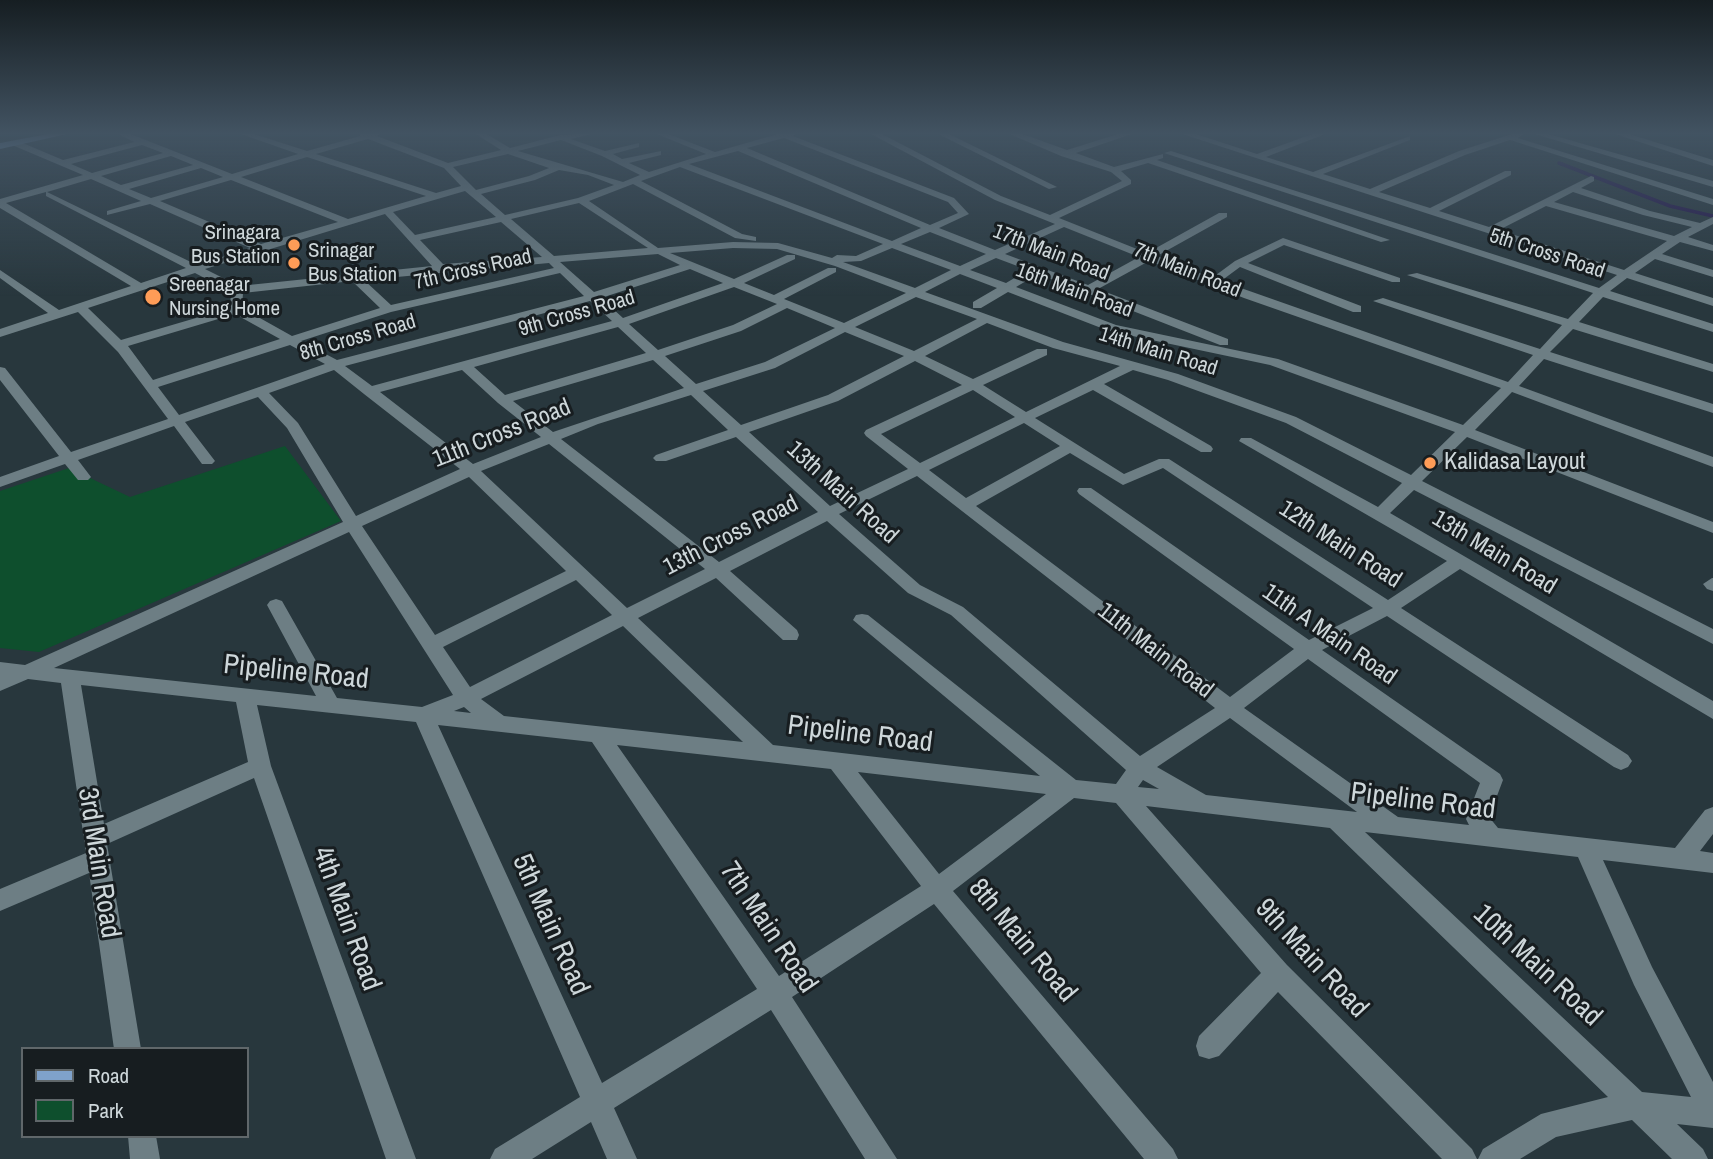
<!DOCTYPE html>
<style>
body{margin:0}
#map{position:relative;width:1713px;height:1159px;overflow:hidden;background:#28373d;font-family:"Archivo Narrow",sans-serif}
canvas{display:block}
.legend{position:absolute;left:21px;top:1047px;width:228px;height:91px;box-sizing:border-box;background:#171d20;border:2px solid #60676a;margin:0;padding:9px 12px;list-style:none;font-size:21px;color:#ced7da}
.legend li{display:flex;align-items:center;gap:14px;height:35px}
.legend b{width:35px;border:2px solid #60676a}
</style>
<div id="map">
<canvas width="1713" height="1159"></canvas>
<ul class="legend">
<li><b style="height:9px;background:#7fa2cb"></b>Road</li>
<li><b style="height:19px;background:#0e4f2d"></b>Park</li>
</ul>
</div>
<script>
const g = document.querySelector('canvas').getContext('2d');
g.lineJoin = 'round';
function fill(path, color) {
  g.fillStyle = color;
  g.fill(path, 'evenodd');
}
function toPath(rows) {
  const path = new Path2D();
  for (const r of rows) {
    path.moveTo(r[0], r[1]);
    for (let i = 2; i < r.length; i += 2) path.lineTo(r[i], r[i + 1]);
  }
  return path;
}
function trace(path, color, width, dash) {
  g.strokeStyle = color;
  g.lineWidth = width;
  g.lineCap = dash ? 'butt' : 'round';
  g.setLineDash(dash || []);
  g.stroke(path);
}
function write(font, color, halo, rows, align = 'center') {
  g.font = font + ' "Archivo Narrow",sans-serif';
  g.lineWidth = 6;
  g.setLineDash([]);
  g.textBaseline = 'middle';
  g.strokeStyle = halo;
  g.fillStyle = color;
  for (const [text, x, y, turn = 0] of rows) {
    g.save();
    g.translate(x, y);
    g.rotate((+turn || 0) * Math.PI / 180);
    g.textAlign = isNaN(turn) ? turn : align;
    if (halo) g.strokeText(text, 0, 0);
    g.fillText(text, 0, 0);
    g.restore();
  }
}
fill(toPath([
 [285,446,341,521,39,652,0,648,0,491,69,468,130,497]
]), '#0e4f2d');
trace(toPath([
 [1559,163,1670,206,1713,216]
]), '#22114b', 3.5);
fill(toPath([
 [116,133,128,133,232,174,298,154,238,133,251,133,307,151,360,136,359,133,382,133,377,136,448,163,501,150,474,133,485,133,510,148,560,135,597,133,571,139,605,151,639,143,639,147,613,154,622,159,661,151,661,155,629,163,649,172,706,154,654,133,666,133,715,152,781,133,797,133,793,136,954,198,969,214,939,228,995,250,1055,224,995,200,869,133,880,133,1001,196,1050,215,1122,181,1111,172,1061,156,1007,133,1020,133,1067,150,1121,133,1135,133,1076,153,1114,167,1163,154,1163,158,1157,160,1390,240,1381,242,1148,163,1121,171,1131,180,1131,184,1059,218,1147,253,1219,213,1227,213,1227,217,1157,256,1212,278,1235,261,1283,238,1400,278,1400,282,1392,282,1284,245,1248,263,1361,306,1361,312,1353,312,1240,267,1221,281,1508,382,1533,355,1373,301,1383,298,1540,349,1562,325,1407,275,1417,273,1568,319,1593,293,1164,153,1171,151,1599,288,1617,275,1179,133,1193,133,1257,154,1315,133,1328,133,1266,157,1313,172,1410,136,1410,140,1323,174,1370,189,1459,151,1515,133,1525,133,1518,138,1713,199,1713,205,1510,140,1465,155,1379,192,1430,208,1505,171,1511,171,1511,175,1439,211,1489,227,1591,176,1594,177,1594,181,1581,188,1650,211,1700,223,1713,217,1713,224,1688,237,1713,245,1713,251,1680,242,1662,254,1713,270,1713,277,1655,259,1635,273,1713,298,1713,306,1627,278,1610,291,1713,324,1713,332,1603,297,1579,322,1713,364,1713,372,1573,329,1550,352,1713,404,1713,413,1544,359,1519,386,1713,457,1713,467,1512,392,1475,430,1713,522,1713,533,1467,437,1422,481,1713,629,1713,644,1414,490,1390,513,1713,701,1713,719,1460,569,1401,608,1628,755,1632,761,1628,767,1621,770,1614,767,1387,616,1322,650,1500,774,1503,780,1489,817,1498,828,1675,848,1705,810,1713,807,1713,834,1700,851,1713,853,1713,873,1603,860,1652,967,1713,1082,1713,1128,1677,1124,1703,1149,1708,1159,1672,1159,1632,1120,1556,1137,1520,1159,1478,1159,1483,1149,1541,1114,1608,1097,1330,828,1146,806,1287,965,1472,1149,1477,1159,1442,1159,1278,992,1219,1056,1209,1059,1199,1056,1196,1046,1199,1036,1261,973,1116,803,1074,798,953,891,1173,1149,1178,1159,1144,1159,934,904,792,997,897,1159,865,1159,771,1010,614,1108,637,1159,607,1159,591,1122,532,1159,490,1159,495,1149,580,1097,416,722,257,705,271,766,416,1159,386,1159,254,778,107,844,141,1049,114,1049,89,873,0,911,0,889,86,853,61,683,28,679,0,691,0,662,25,665,343,522,287,428,258,397,185,422,215,461,212,464,202,464,174,426,78,460,91,477,88,480,78,480,65,464,0,487,0,477,59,456,0,380,0,367,5,368,71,452,168,419,118,352,78,312,0,337,0,329,48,313,0,278,0,270,59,310,131,286,0,208,0,199,83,175,12,145,12,141,18,141,63,160,134,142,116,133],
 [784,138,948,202,958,213,930,225,747,148,784,138],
 [368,139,444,168,461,186,436,193,316,154,368,139],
 [561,140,602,156,640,175,623,182,518,151,561,140],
 [142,145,163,153,92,173,71,164,142,145],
 [738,151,921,228,892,241,689,164,738,151],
 [508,154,549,168,529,176,476,190,453,167,508,154],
 [171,156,193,165,121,185,101,176,171,156],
 [307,157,426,196,348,219,241,177,307,157],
 [680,167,883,244,856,256,837,255,832,258,778,243,733,242,658,248,589,201,633,184,735,238,756,241,756,237,742,234,641,181,680,167],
 [201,168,223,177,151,198,129,189,201,168],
 [559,170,588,175,614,185,578,198,505,215,481,194,535,180,559,170],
 [91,179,141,201,107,211,107,215,150,204,250,248,197,265,47,192,91,179],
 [231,180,338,222,261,244,160,201,231,180],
 [465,191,496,217,415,235,393,212,465,191],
 [46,192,46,196,186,268,141,283,6,203,46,192],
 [1573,192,1643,215,1692,227,1674,236,1554,202,1573,192],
 [579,203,648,248,554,256,511,219,579,203],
 [1546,206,1667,241,1624,270,1499,230,1546,206],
 [385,214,432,266,239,286,205,269,385,214],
 [501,222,542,257,443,264,420,240,501,222],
 [1064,227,1139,257,1088,285,1005,254,1064,227],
 [930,232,986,254,960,266,901,244,930,232],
 [733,248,777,249,835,266,906,293,844,323,784,299,836,272,836,268,828,268,774,295,744,283,795,259,795,255,787,255,734,279,670,253,733,248],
 [892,248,951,270,915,288,843,262,861,261,892,248],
 [658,254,680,265,594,292,560,262,658,254],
 [996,258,1028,270,1006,283,970,270,996,258],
 [1149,261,1244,298,1501,388,1463,425,1278,359,1116,325,1016,287,1038,274,1220,345,1228,345,1228,339,1098,289,1149,261],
 [549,263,554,268,391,305,364,280,549,263],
 [690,269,723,283,623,318,601,298,690,269],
 [195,273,231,292,230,308,121,340,88,308,195,273],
 [560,273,584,296,337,360,301,341,391,312,560,273],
 [960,274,997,288,973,302,973,308,981,308,1008,292,1109,331,1270,365,1455,432,1411,475,1296,417,1178,374,1063,342,925,292,960,274],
 [352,281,380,308,292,336,242,308,243,293,352,281],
 [734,287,777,304,733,325,658,350,629,324,734,287],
 [916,297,977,319,914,351,855,327,916,297],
 [590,301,612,321,372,386,345,366,590,301],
 [787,308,835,328,765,362,696,384,665,356,741,331,787,308],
 [235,314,280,339,153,380,128,346,235,314],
 [987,323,1053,348,1120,366,1026,412,983,385,1047,355,1047,349,1037,349,973,379,925,356,987,323],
 [618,327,646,353,505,395,474,367,618,327],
 [845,332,904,356,828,395,741,425,703,391,775,368,845,332],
 [290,345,325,364,179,415,158,387,290,345],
 [653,360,684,388,553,432,513,401,653,360],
 [915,361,962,385,866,430,864,433,866,436,908,469,830,506,749,432,838,401,915,361],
 [334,370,364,394,460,469,356,516,298,423,269,393,334,370],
 [462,370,498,403,541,437,473,464,380,392,462,370],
 [1133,370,1168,380,1286,423,1402,483,1378,507,1251,438,1241,438,1239,441,1447,561,1388,600,1169,459,1159,459,1124,474,1035,418,1093,390,1201,452,1211,452,1213,449,1211,446,1104,384,1133,370],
 [973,390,1015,417,920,463,881,434,973,390],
 [691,395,728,430,656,455,653,458,656,461,666,461,736,437,818,512,719,562,561,439,598,424,691,395],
 [1024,423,1060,446,966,498,929,470,1024,423],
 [549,444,705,569,627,608,481,471,549,444],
 [1070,453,1123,485,1163,468,1373,608,1309,640,1091,488,1079,488,1077,491,1079,494,1294,649,1230,697,976,506,1070,453],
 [917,476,1215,708,1140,756,963,607,920,585,839,514,917,476],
 [469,477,566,571,435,635,362,526,469,477],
 [827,521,908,593,951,615,1126,770,1116,784,1076,780,868,615,862,614,856,615,853,620,1040,776,773,745,638,618,716,578,783,640,797,640,799,635,797,630,730,571,827,521],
 [349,532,453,695,422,707,337,698,282,601,276,599,270,601,267,605,316,696,54,668,349,532],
 [576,580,612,615,470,687,443,647,576,580],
 [623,626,743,742,504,716,481,699,623,626],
 [1308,659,1480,783,1466,819,1469,825,1398,817,1244,708,1308,659],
 [81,685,236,702,248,762,104,824,81,685],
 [464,707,471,713,454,711,464,707],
 [1230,718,1357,812,1206,795,1157,767,1230,718],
 [438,725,592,742,757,989,602,1083,438,725],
 [617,745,831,769,921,886,779,976,617,745],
 [858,772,1046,794,939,874,858,772],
 [1143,780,1159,789,1138,787,1143,780],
 [1365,832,1578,857,1634,985,1691,1097,1642,1092,1365,832],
 [936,133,947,133,1057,187,1049,189,936,133],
 [1531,133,1545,133,1713,181,1713,187,1531,133],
 [1612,133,1626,133,1713,160,1713,166,1612,133],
 [1712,578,1713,578,1713,591,1707,589,1703,584,1712,578],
 [128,1136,156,1136,160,1159,130,1159,128,1136]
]), '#6d7e84');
fill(toPath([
 [53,133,72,133,0,149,0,143,53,133]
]), '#7fa2cb');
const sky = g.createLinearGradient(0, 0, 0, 296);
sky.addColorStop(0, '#161e22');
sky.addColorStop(0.45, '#425362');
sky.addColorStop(1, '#42536200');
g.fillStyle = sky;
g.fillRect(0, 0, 1713, 296);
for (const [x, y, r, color] of [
 [294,245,7,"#fe9c57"],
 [294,263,7,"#fe9c57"],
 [153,297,9,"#fe9c57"],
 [1430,463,7,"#fe9c57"]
]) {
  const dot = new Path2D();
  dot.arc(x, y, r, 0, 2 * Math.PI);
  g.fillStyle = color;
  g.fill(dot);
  trace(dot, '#171d20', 2.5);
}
write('21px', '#ced7da', '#171d20', [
 ["Srinagara",280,233,"right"],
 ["Bus Station",280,257,"right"],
 ["Srinagar",308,251],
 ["Bus Station",308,275],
 ["Sreenagar",169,285],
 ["Nursing Home",169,309]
], 'left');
write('21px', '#ced7da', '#171d20', [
 ["17th Main Road",1051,253,21],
 ["5th Cross Road",1547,254,18],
 ["7th Cross Road",473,270,-13],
 ["7th Main Road",1187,271,22],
 ["16th Main Road",1074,291,20],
 ["9th Cross Road",577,314,-16],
 ["8th Cross Road",358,338,-16],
 ["14th Main Road",1158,352,17]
]);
write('24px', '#ced7da', '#171d20', [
 ["11th Cross Road",502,434,-22],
 ["13th Main Road",842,493,42],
 ["13th Cross Road",731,536,-27],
 ["12th Main Road",1340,545,33],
 ["13th Main Road",1494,553,31],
 ["11th A Main Road",1329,635,35],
 ["11th Main Road",1155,651,38]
]);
write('24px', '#ced7da', '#171d20', [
 ["Kalidasa Layout",1444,463]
], 'left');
write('28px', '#ced7da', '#171d20', [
 ["Pipeline Road",296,673,6],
 ["Pipeline Road",860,735,7],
 ["Pipeline Road",1423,802,7],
 ["3rd Main Road",98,863,81],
 ["4th Main Road",346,919,70],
 ["5th Main Road",550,925,66],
 ["7th Main Road",768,928,56],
 ["8th Main Road",1022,941,50],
 ["9th Main Road",1311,959,47],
 ["10th Main Road",1537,966,43]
]);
</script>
